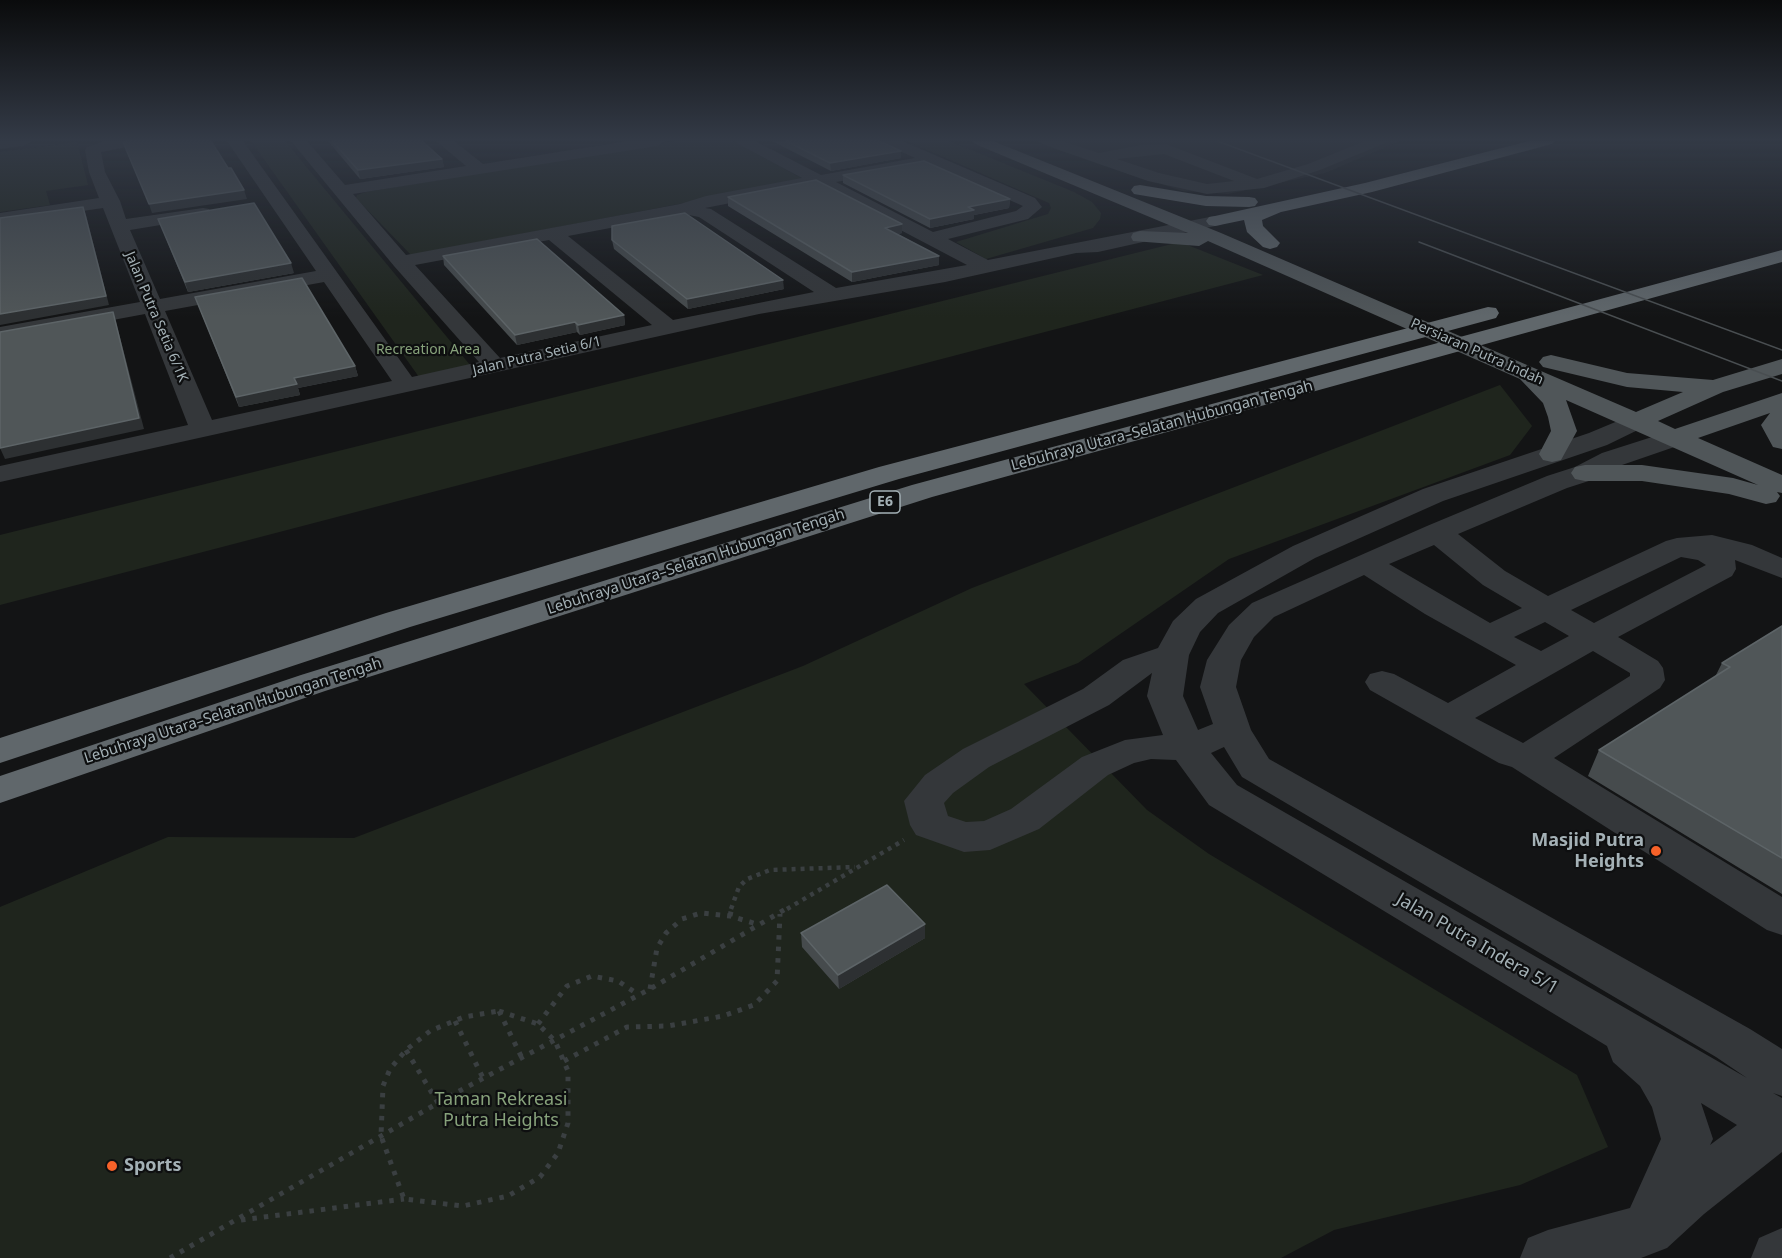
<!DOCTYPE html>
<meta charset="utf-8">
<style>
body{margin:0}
canvas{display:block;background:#131415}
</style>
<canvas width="1782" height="1258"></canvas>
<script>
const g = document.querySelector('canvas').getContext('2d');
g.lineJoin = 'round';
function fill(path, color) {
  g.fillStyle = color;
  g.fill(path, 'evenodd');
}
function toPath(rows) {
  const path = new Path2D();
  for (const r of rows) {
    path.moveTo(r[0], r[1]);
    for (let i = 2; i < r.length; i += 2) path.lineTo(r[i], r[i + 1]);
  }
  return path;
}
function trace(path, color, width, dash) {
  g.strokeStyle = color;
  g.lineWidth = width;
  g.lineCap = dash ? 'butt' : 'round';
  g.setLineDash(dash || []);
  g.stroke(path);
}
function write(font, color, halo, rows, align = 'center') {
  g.font = font + ' "Noto Sans",sans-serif';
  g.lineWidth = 4.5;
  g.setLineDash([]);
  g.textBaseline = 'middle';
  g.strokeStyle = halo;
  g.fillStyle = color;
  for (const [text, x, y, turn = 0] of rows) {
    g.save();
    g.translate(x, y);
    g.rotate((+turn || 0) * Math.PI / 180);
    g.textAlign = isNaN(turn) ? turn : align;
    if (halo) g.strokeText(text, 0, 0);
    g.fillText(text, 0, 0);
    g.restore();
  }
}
fill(toPath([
 [1035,141,1400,141,1325,173,1228,194,1182,191]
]), '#1f2022');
fill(toPath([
 [251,141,285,141,470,365,419,377],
 [676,141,733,141,805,180,411,255,356,198,357,195,366,192],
 [907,141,949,141,1074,192,1092,202,1101,213,1100,219,1093,228,986,259,956,242,1048,214,1051,208,1049,203],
 [77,142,88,185,46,191,50,205,0,212,0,152],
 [1180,242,1263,275,0,605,0,535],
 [1500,385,1532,426,1510,455,1229,559,1078,663,1024,684,1147,810,1209,854,1577,1075,1608,1147,1520,1185,1334,1230,1281,1258,0,1258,0,907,168,837,354,838,803,666,972,588]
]), '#1f251d');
trace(toPath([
 [731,909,739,887,747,879,770,870,855,867],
 [787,909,904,840]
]), '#3a3f41', 4.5, [4, 5]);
trace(toPath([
 [730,916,732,907],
 [650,989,657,948,666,933,682,919,701,913,730,916,760,925],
 [499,1011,522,1058],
 [499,1011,538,1024,555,1041,568,1071,568,1123,558,1153,540,1177,508,1196,463,1206,404,1199,381,1136,383,1086,390,1069,406,1050,430,1031,464,1017,499,1011],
 [455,1021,483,1078],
 [538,1024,567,986,592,976,618,981,639,995],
 [406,1050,438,1103],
 [564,1061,627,1027,668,1026,723,1016,754,1005,777,981,780,914],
 [241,1220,404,1199],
 [170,1258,450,1096,650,989,789,907]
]), '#3a3f41', 5, [4.5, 7]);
fill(toPath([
 [0,141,32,141,24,146,0,149,0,141],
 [145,141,142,144,101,152,105,172,120,201,126,219,203,208,209,209,212,213,209,217,203,218,130,230,160,299,316,271,227,141,243,141,412,377,479,362,394,266,291,141,307,141,345,185,466,166,436,141,454,141,483,164,628,141,665,141,657,146,353,194,406,255,680,204,706,196,802,178,738,144,735,141,755,141,821,175,915,158,884,144,881,141,902,141,1035,198,1042,207,1028,219,948,239,988,260,1215,216,1221,217,1224,221,1221,225,1215,226,1098,252,1076,253,945,282,759,314,0,482,0,466,188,425,145,314,0,341,0,327,140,302,103,208,0,223,0,213,99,198,89,172,85,150,87,147,105,141,145,141],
 [931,165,1023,206,1016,211,933,232,836,182,931,165],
 [817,186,967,265,836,288,711,209,705,208,817,186],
 [684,214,699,217,814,292,673,320,568,236,684,214],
 [549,240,652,325,500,358,415,265,549,240],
 [324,282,392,381,212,420,165,311,324,282],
 [1039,141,1062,141,1099,153,1141,145,1166,144,1257,179,1308,164,1365,141,1386,141,1383,144,1320,170,1264,188,1207,194,1148,181,1042,144,1039,141],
 [1164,154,1234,181,1207,184,1159,173,1117,159,1164,154],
 [1637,413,1646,416,1650,421,1646,426,1607,445,1443,501,1315,558,1218,613,1200,632,1189,655,1183,696,1198,730,1213,724,1200,687,1207,660,1229,625,1252,603,1427,526,1547,476,1575,467,1602,453,1674,430,1683,432,1687,438,1683,444,1622,465,1595,479,1567,488,1458,534,1505,571,1548,596,1666,541,1677,538,1712,535,1752,545,1782,558,1782,578,1735,560,1736,569,1732,576,1618,637,1658,661,1663,668,1665,680,1660,688,1554,758,1782,897,1782,935,1767,930,1512,767,1499,763,1370,690,1365,682,1370,674,1382,671,1394,674,1448,703,1516,665,1425,614,1364,575,1274,617,1254,637,1241,660,1236,687,1251,730,1269,759,1750,1029,1782,1049,1782,1096,1773,1093,1782,1098,1782,1152,1704,1214,1667,1248,1641,1258,1520,1258,1528,1238,1548,1230,1630,1208,1661,1139,1652,1107,1640,1086,1613,1062,1607,1046,1209,805,1176,760,1151,759,1134,763,1108,775,1039,829,990,850,964,852,916,835,910,825,904,801,925,775,963,749,1083,689,1123,660,1158,648,1173,621,1196,599,1293,546,1423,489,1589,433,1637,413],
 [1434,545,1483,585,1522,608,1490,623,1389,564,1434,545],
 [1681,557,1698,560,1706,565,1594,623,1571,610,1681,557],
 [1545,622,1569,636,1541,651,1514,637,1545,622],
 [1593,651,1630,673,1630,676,1523,743,1475,718,1593,651],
 [1152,673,1147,696,1163,735,1125,740,1082,757,1011,809,984,821,966,822,948,816,944,803,953,793,989,767,1109,705,1152,673],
 [1224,747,1242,777,1716,1057,1747,1078,1237,785,1211,753,1224,747],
 [1701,1103,1737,1125,1710,1145,1713,1139,1701,1103],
 [1782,1228,1782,1258,1751,1258,1759,1238,1782,1228]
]), '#34373a');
fill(toPath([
 [972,141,993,141,1221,233,1636,412,1683,392,1627,387,1543,367,1539,362,1543,357,1551,355,1627,373,1713,380,1782,359,1782,374,1723,392,1658,421,1675,429,1782,393,1782,449,1773,447,1761,425,1770,413,1698,438,1782,475,1782,493,1777,492,1780,496,1776,502,1766,504,1729,494,1642,481,1585,481,1575,479,1571,473,1575,467,1585,465,1642,465,1733,478,1758,485,1566,400,1577,431,1561,460,1552,462,1543,460,1539,454,1551,431,1548,417,1543,403,1520,379,1208,241,1199,246,1133,241,1131,237,1133,233,1140,231,1188,233,975,144,972,141]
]), '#505659');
fill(toPath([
 [1529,141,1555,141,1552,144,1372,192,1281,212,1262,220,1263,226,1280,243,1277,247,1270,249,1263,247,1247,232,1244,220,1215,226,1209,225,1206,221,1209,217,1215,216,1365,183,1529,141],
 [1140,185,1206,196,1249,197,1255,198,1258,202,1255,206,1249,207,1206,206,1134,194,1131,190,1134,186,1140,185],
 [1782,250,1782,262,932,497,325,691,0,803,0,776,301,675,912,485,1782,250],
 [1488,307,1496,308,1499,313,1496,318,899,479,410,627,0,763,0,738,386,613,879,467,1488,307]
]), '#60676b');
trace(toPath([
 [1217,141,1782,350],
 [1419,242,1782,381]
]), '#494e51', 1.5);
fill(toPath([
 [328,141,422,141,442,159,444,167,360,179],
 [772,141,879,141,901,151,901,158,831,171],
 [843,175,1010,199,1009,208,974,215,974,219,930,228,843,183],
 [728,197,902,224,902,233,898,234,939,256,939,265,852,282,728,206],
 [158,219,294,273,188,292],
 [612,240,784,289,688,309,614,249],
 [443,256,624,315,625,325,580,335,577,332,517,345,444,265],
 [195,297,355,366,358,376,298,388,300,395,239,407],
 [1782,626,1782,894,1588,776,1599,750,1715,677,1722,663],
 [925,924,925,938,839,989,802,947,801,933]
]), '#464b4d');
fill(toPath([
 [901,151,901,158,831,171,830,163],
 [442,159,444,167,360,179,358,170],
 [244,190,247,199,152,213,149,204],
 [1010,199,1009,208,974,215,974,219,930,228,930,219,968,207],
 [83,207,86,215,109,305,0,325,0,314],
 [902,224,902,233,885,237,885,228],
 [939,256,939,265,852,282,852,272],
 [291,263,294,273,188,292,185,282],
 [783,280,784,289,688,309,687,299],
 [113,312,116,322,144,429,5,459,0,448],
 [624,315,625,325,580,335,578,325],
 [575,322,577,332,517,345,515,335],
 [355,366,358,376,298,388,300,395,239,407,236,397,294,378],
 [925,924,925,938,839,989,838,975]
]), '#2d3032');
const building = toPath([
 [129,141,211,141,228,168,231,168,244,190,149,204,123,142,129,141],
 [332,141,422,141,442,159,358,170,332,141],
 [786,141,879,141,901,151,830,163,786,141],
 [924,161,1010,199,968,207,974,210,930,219,843,175,924,161],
 [816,180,902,224,885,228,939,256,852,272,728,197,816,180],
 [254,203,291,263,185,282,158,219,254,203],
 [83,207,106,296,0,314,0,218,83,207],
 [685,213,783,280,687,299,612,240,612,226,685,213],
 [537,239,624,315,578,325,575,322,515,335,443,256,537,239],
 [302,278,355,366,294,378,297,384,236,397,195,297,302,278],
 [113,312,139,418,0,448,0,332,113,312],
 [1782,626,1782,858,1599,750,1730,667,1722,663,1782,626],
 [887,885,925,924,838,975,801,933,887,885]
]);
fill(building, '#505658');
trace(building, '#5d6467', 1.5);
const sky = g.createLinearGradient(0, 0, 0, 317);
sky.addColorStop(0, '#0a0b0c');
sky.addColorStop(0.44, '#333a46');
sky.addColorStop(1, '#333a4600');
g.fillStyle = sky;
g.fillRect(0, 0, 1782, 317);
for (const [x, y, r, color] of [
 [1656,851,6,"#f76229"],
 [112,1166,6,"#f76229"]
]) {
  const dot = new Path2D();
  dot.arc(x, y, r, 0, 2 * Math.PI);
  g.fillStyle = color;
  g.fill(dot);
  trace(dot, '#0e0f10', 2);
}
write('14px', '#a4b1b6', '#0e0f10', [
 ["Jalan Putra Setia 6/1K",156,317,67],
 ["Persiaran Putra Indah",1477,352,24],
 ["Jalan Putra Setia 6/1",537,356,-13]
]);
write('14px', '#87a27b', '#0e0f10', [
 ["Recreation Area",428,350]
]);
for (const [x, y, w] of [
 [885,502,30]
]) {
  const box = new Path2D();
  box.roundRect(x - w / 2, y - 11, w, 22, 4.5);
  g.fillStyle = '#0e0f10';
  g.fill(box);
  trace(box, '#a4b1b6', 1.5);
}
write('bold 14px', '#a4b1b6', null, [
 ["E6",885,502]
]);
write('15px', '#a4b1b6', '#0e0f10', [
 ["Lebuhraya Utara–Selatan Hubungan Tengah",1162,426,-15],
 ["Lebuhraya Utara–Selatan Hubungan Tengah",696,562,-18],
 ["Lebuhraya Utara–Selatan Hubungan Tengah",233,711,-18]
]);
write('bold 18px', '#a4b1b6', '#0e0f10', [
 ["Masjid Putra",1644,841],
 ["Heights",1644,862],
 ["Sports",124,1166,"left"]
], 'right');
write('18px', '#a4b1b6', '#0e0f10', [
 ["Jalan Putra Indera 5/1",1477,944,30]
]);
write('18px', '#87a27b', '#0e0f10', [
 ["Taman Rekreasi",501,1100],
 ["Putra Heights",501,1121]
]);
</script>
